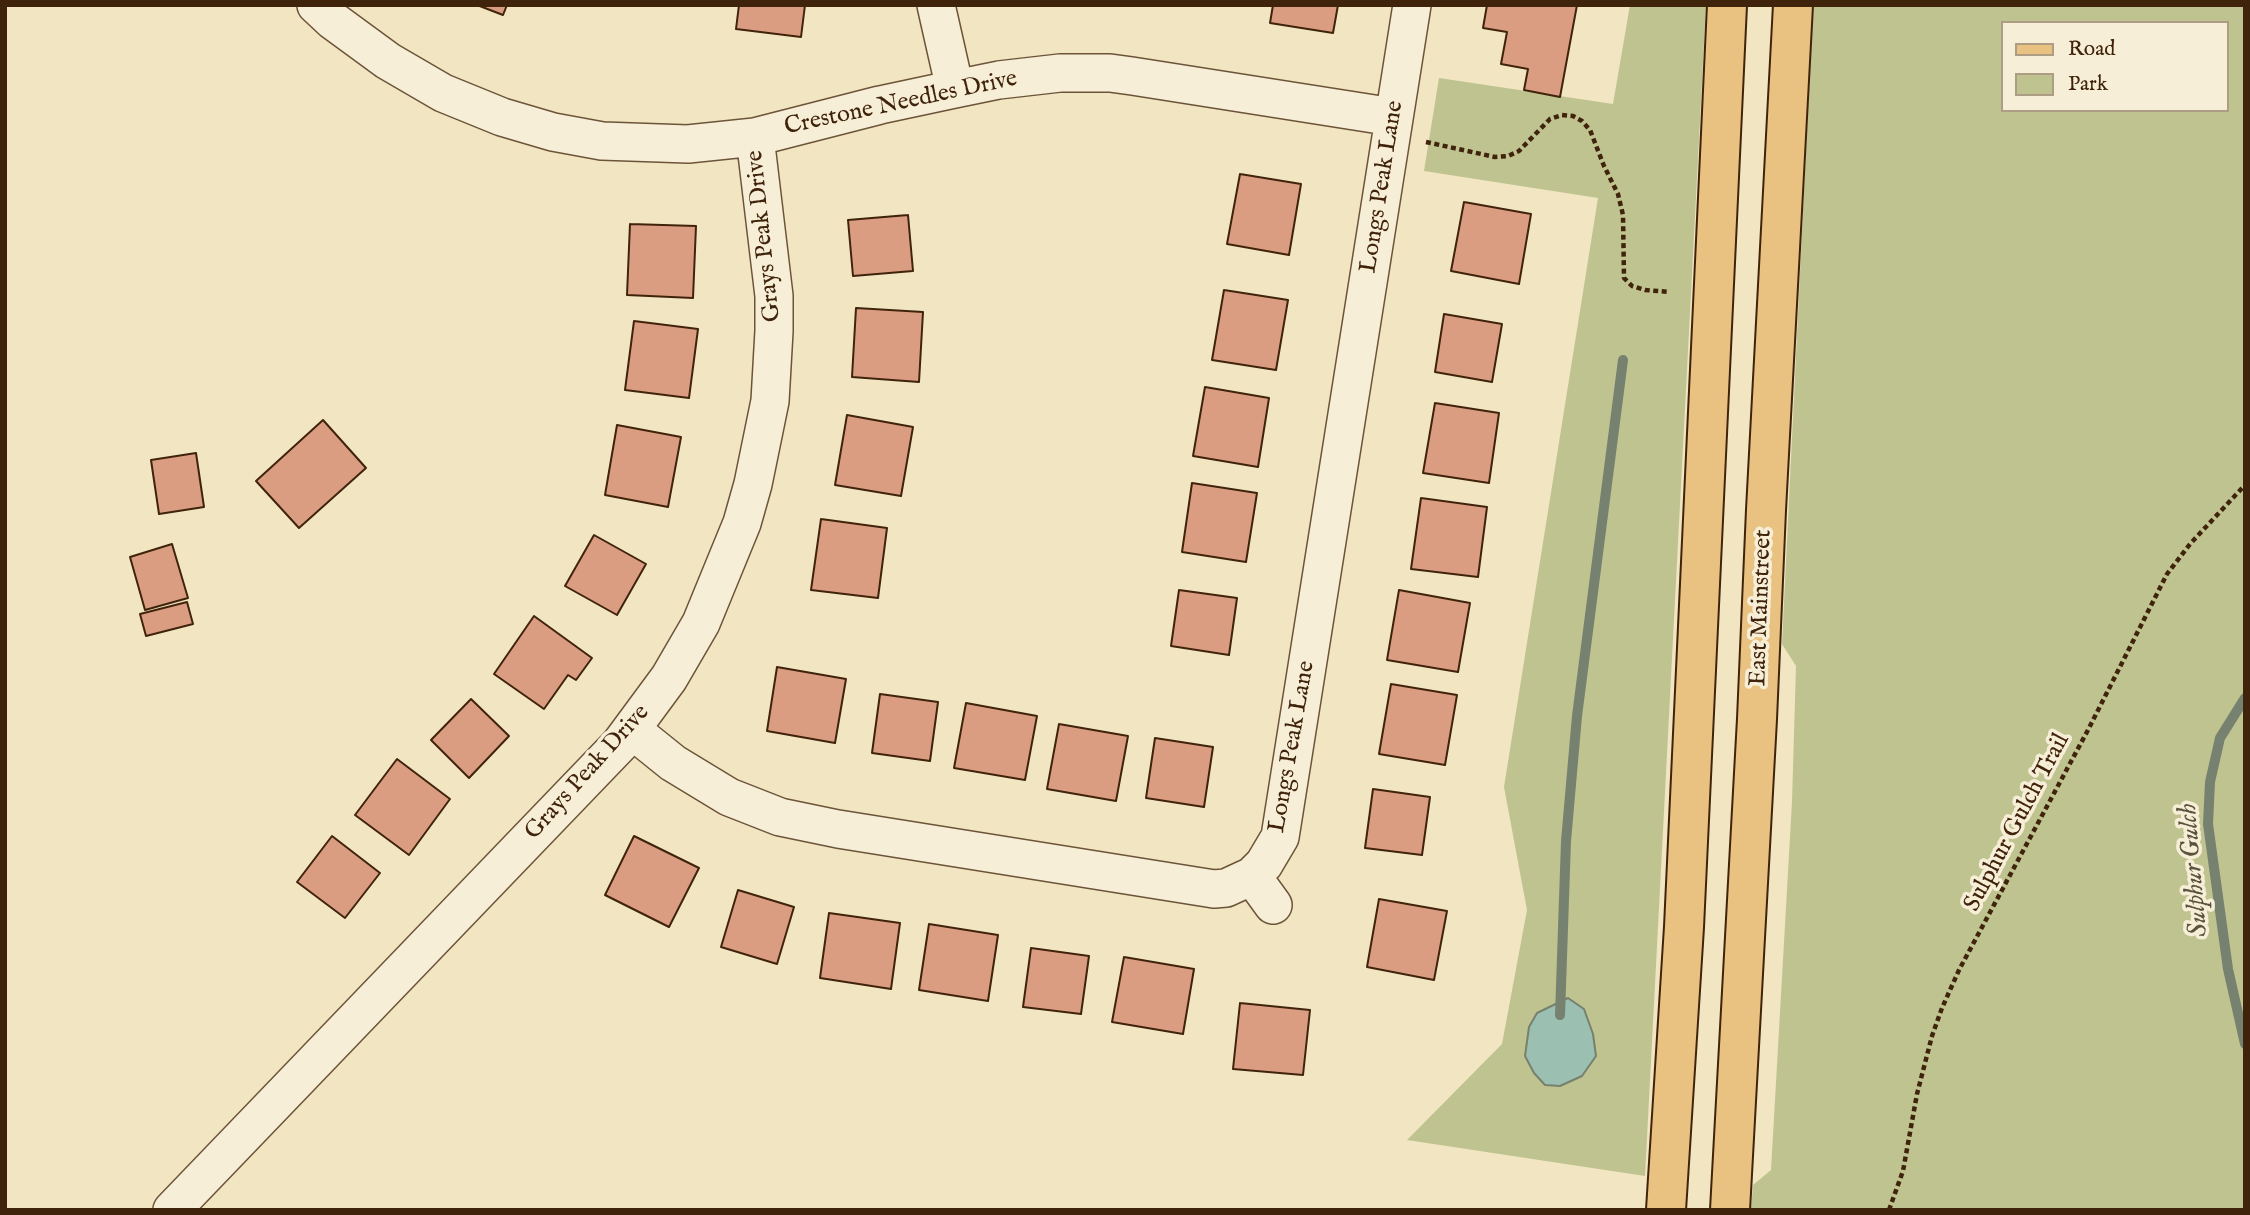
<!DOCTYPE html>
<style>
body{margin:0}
#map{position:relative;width:2250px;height:1215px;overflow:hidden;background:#f2e5c2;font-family:"IM FELL English",serif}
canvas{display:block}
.frame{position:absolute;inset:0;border:7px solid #40230b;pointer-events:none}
.legend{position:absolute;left:2001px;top:21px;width:228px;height:91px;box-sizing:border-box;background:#f7eed7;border:2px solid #ae9d85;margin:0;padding:9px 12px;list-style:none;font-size:21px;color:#40230b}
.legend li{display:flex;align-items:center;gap:14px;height:35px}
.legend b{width:35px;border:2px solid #ae9d85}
</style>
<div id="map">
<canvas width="2250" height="1215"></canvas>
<div class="frame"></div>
<ul class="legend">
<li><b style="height:9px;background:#e9c281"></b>Road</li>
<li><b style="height:19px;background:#bfc390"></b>Park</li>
</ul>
</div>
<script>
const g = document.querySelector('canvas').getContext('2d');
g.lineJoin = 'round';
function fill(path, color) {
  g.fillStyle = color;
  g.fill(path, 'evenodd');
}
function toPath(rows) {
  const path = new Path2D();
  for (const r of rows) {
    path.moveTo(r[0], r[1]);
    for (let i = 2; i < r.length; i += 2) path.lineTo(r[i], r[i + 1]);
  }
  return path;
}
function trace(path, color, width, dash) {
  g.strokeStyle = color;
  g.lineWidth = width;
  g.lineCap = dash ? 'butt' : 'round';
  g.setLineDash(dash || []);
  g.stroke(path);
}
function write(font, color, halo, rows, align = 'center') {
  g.font = font + ' "IM FELL English",serif';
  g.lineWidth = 7;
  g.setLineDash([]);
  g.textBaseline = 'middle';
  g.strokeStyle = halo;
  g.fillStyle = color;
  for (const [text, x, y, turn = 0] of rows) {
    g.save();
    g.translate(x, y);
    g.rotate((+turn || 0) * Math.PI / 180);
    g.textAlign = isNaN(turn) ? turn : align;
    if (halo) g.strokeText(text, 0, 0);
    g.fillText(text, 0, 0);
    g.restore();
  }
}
fill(toPath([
 [1630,5,1706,5,1645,1176,1407,1140,1502,1044,1527,910,1504,787,1598,198,1424,171,1439,78,1613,104],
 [1813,5,2245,5,2245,1210,1751,1210,1753,1185,1771,1170,1792,802,1796,666,1782,644],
 [2003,23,2227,23,2227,110,2003,110]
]), '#bfc390');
const water = toPath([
 [1568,998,1584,1009,1593,1034,1596,1056,1582,1076,1560,1086,1545,1085,1534,1073,1525,1056,1529,1027,1537,1013,1568,998]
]);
fill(water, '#9bbfb1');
trace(water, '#77816f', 2);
trace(toPath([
 [2245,698,2220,738,2210,782,2208,824,2228,969,2245,1044],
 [1560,1015,1566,841,1577,716,1623,360]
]), '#77816f', 10);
const building = toPath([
 [477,5,507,5,503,15,477,5],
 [739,5,805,5,801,37,736,29,739,5],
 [1273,5,1338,5,1333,33,1270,23,1273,5],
 [1487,5,1577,5,1560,97,1524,90,1528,69,1501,64,1507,32,1483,28,1487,5],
 [1240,174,1301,184,1289,255,1227,244,1240,174],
 [1464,202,1531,214,1519,284,1451,271,1464,202],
 [908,215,913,271,853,276,848,220,908,215],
 [630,224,696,226,693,298,627,295,630,224],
 [1224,290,1288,300,1276,370,1212,360,1224,290],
 [856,308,923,312,919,382,852,377,856,308],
 [1444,314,1502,324,1492,382,1435,372,1444,314],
 [634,321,698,329,689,398,625,390,634,321],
 [1205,387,1269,398,1258,467,1193,456,1205,387],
 [1435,403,1499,413,1489,483,1423,473,1435,403],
 [847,415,913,427,901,496,835,485,847,415],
 [323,420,366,468,299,528,256,481,323,420],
 [617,425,681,437,668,507,605,495,617,425],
 [196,453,204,507,159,514,151,460,196,453],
 [1192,483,1257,493,1246,562,1182,552,1192,483],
 [1421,498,1487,507,1478,577,1411,569,1421,498],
 [821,519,887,528,878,598,811,590,821,519],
 [594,535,646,564,617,615,565,586,594,535],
 [172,544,188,598,145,610,130,557,172,544],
 [1179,590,1237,598,1229,655,1171,646,1179,590],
 [1399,590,1470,603,1458,672,1387,660,1399,590],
 [187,602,193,624,146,636,140,614,187,602],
 [534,616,592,658,576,680,568,675,544,709,494,674,534,616],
 [777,667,846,679,835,743,767,731,777,667],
 [1391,684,1457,695,1445,765,1379,754,1391,684],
 [880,694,938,702,930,761,872,753,880,694],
 [471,699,509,736,469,778,431,740,471,699],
 [966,703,1037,716,1025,780,954,768,966,703],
 [1059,724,1128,736,1116,801,1047,789,1059,724],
 [1155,738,1213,747,1204,807,1146,798,1155,738],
 [397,759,450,799,409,855,355,815,397,759],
 [1373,789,1430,797,1422,855,1365,848,1373,789],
 [332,836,380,873,345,918,297,882,332,836],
 [634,836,699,868,669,927,605,895,634,836],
 [738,890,794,907,777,964,721,947,738,890],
 [1379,899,1447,911,1434,980,1367,967,1379,899],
 [829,913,900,923,891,989,820,978,829,913],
 [929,924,998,935,988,1001,919,990,929,924],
 [1031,948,1089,956,1081,1014,1023,1007,1031,948],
 [1124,957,1194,969,1183,1034,1112,1022,1124,957],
 [1240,1003,1310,1010,1303,1075,1233,1069,1240,1003]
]);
fill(building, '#db9d82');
trace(building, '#40230b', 2);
const minor = toPath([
 [316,5,332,20,388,61,443,93,502,117,553,132,602,141,688,144,755,137,880,105,955,89,999,80,1060,73,1110,73,1132,76,1393,117],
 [936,5,955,89],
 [632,730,673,763,729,797,780,817,838,829,1214,889,1226,888,1252,876,1264,864,1280,837,1412,5],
 [1252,876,1273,905],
 [172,1210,621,743,669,678,701,623,742,523,753,484,770,401,774,331,774,296,755,137]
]);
const primary = toPath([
 [1666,1210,1684,927,1727,5],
 [1730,1210,1757,719,1766,510,1793,5]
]);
trace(minor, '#6c5439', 40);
trace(primary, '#40230b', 42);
trace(toPath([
 [1426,142,1495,157,1508,156,1519,151,1550,119,1562,115,1573,116,1582,121,1590,130,1604,166,1618,194,1623,215,1624,278,1632,286,1645,290,1670,292],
 [1889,1210,1903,1171,1917,1094,1932,1036,1942,1008,1959,970,2088,730,2167,574,2190,544,2245,485]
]), '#40230b', 4.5, [5, 3.5]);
trace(minor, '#f7eed7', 37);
trace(primary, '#e9c281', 38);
write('24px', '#40230b', '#f7eed7', [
 ["Crestone Needles Drive",901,104,-12],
 ["Longs Peak Lane",1383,187,-81],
 ["Grays Peak Drive",765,236,-96],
 ["East Mainstreet",1762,608,-88],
 ["Longs Peak Lane",1293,747,-80],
 ["Grays Peak Drive",588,773,-48],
 ["Sulphur Gulch Trail",2018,823,-62]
]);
write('italic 26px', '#5b523d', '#f7eed7', [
 ["Sulphur Gulch",2195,870,-95]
]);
</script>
